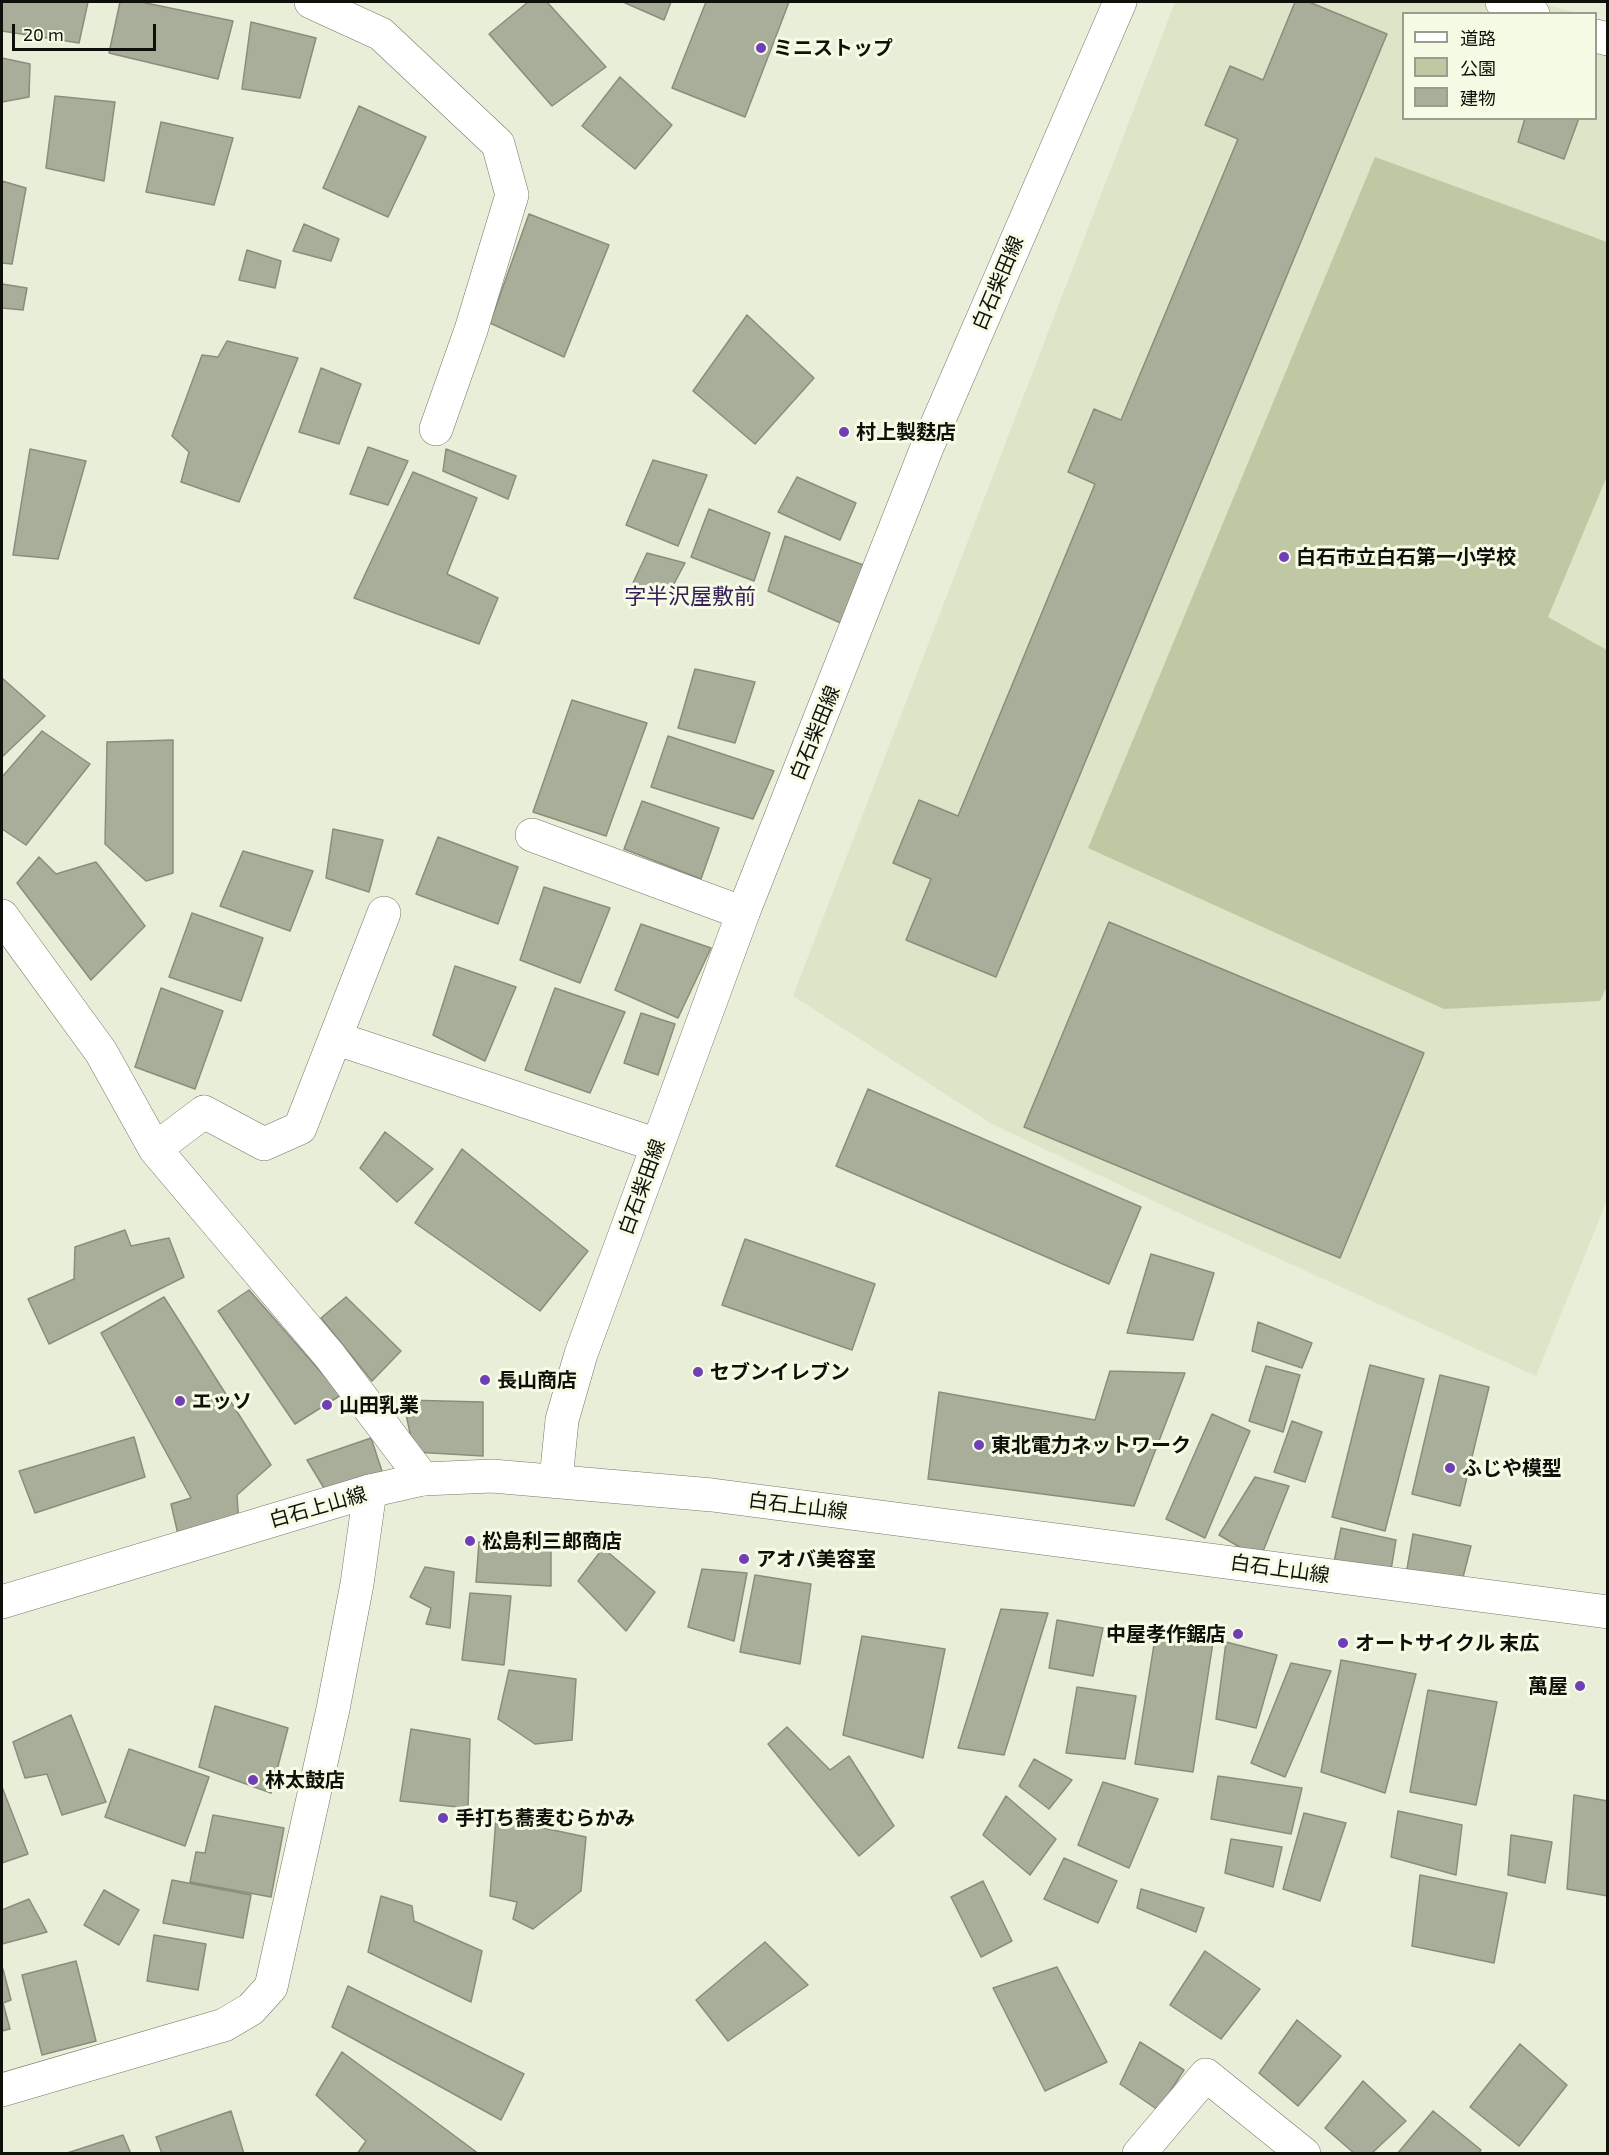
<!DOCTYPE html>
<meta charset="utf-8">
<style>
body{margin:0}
#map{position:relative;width:1609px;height:2155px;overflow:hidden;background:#e8eed8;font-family:"Exo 2","Noto Sans JP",sans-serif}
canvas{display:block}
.frame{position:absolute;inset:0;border:3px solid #0e1009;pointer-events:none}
.legend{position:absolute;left:1402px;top:12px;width:195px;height:108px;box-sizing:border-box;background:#f5fbe5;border:2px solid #999d8d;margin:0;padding:8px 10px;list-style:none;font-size:18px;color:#0e1009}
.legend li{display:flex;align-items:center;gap:12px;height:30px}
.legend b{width:30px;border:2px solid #999d8d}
.scale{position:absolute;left:12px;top:24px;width:144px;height:27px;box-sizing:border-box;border:3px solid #0e1009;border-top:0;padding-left:8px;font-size:18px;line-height:21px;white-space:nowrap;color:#0e1009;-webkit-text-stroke:4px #f5fbe5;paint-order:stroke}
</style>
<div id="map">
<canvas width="1609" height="2155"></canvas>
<div class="frame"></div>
<ul class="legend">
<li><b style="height:8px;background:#fff"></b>道路</li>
<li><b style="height:16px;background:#bfc8a3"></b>公園</li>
<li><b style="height:16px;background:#a9ae9a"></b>建物</li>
</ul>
<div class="scale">20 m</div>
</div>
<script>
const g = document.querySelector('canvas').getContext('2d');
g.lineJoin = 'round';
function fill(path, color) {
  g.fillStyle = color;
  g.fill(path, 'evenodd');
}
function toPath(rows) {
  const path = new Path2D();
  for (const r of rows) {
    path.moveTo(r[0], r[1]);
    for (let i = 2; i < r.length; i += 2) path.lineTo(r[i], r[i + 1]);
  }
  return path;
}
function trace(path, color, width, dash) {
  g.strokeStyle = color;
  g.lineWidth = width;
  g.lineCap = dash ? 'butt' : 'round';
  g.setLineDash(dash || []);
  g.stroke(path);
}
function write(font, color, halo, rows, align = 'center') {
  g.font = font + ' "Exo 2","Noto Sans JP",sans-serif';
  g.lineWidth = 6;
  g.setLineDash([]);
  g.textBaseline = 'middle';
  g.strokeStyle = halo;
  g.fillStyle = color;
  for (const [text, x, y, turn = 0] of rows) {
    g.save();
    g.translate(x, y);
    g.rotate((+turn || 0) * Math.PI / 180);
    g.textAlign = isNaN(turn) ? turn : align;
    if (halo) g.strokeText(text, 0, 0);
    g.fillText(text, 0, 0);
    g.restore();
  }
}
fill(toPath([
 [1175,2,1537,2,1576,13,1404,14,1404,118,1596,118,1596,19,1607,23,1607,1200,1536,1376,1177,1212,992,1124,793,996]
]), '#dde4c7');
fill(toPath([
 [1375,157,1607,242,1607,476,1548,617,1607,650,1608,984,1600,1001,1444,1009,1088,848]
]), '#bfc8a3');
const building = toPath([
 [2,2,88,2,79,43,2,31,2,2],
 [120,2,141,2,233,21,218,79,109,53,120,2],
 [528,2,547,2,606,67,552,106,489,34,528,2],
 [623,2,671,2,664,20,623,2],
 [706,2,789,2,745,117,672,88,706,2],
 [1295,2,1309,2,1387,34,996,977,906,940,931,879,893,863,919,800,958,816,1095,484,1068,472,1094,409,1121,420,1238,139,1205,125,1230,66,1263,80,1295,2],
 [251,22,316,38,300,98,242,89,251,22],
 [2,58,30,64,29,97,2,102,2,58],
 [620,77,672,125,635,169,582,126,620,77],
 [55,96,115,102,104,181,46,168,55,96],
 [359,106,426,137,388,217,323,188,359,106],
 [1525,118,1579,118,1564,159,1518,142,1525,118],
 [161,122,233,138,214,205,146,192,161,122],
 [2,181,26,188,12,264,2,263,2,181],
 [529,214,609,245,564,357,490,323,529,214],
 [304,224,339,239,331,261,293,251,304,224],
 [247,250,281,261,275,288,239,280,247,250],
 [2,284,27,288,23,310,2,308,2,284],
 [747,315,814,378,755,444,693,391,747,315],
 [227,341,298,358,239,502,181,482,189,452,172,436,202,355,218,357,227,341],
 [321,368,361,384,339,444,299,432,321,368],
 [368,447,408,461,388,505,350,494,368,447],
 [30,449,86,461,58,559,13,555,30,449],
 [446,449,516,476,508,499,443,471,446,449],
 [653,460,707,475,678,546,626,525,653,460],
 [413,472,477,498,447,574,498,598,479,644,354,598,413,472],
 [797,477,856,503,840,540,778,512,797,477],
 [709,509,770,533,754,581,691,557,709,509],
 [785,536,866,566,843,624,768,591,785,536],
 [647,553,685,563,666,599,632,585,647,553],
 [695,669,755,682,735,743,678,728,695,669],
 [2,678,45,716,2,757,2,678],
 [572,700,647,723,606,836,533,812,572,700],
 [42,731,90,764,26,845,2,829,2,777,42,731],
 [668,736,774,771,753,819,651,787,668,736],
 [173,740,173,873,146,881,105,844,107,742,173,740],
 [642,801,719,828,701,879,624,849,642,801],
 [333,829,383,840,369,892,326,878,333,829],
 [438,837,518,867,498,924,416,894,438,837],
 [243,851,313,871,290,931,220,906,243,851],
 [39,857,56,874,96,862,145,926,91,980,17,883,39,857],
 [544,887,610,908,580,983,520,960,544,887],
 [192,913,263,938,241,1001,169,977,192,913],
 [1109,922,1424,1053,1340,1258,1024,1127,1109,922],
 [641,924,711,948,678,1018,615,990,641,924],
 [455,966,516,987,485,1061,433,1035,455,966],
 [161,988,223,1011,195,1089,135,1067,161,988],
 [555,988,625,1012,590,1093,525,1070,555,988],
 [641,1013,675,1024,658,1075,624,1063,641,1013],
 [868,1089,1141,1207,1109,1284,836,1166,868,1089],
 [385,1132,433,1169,397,1202,360,1168,385,1132],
 [462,1149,588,1251,540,1311,415,1223,462,1149],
 [125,1230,131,1246,169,1238,184,1277,49,1344,28,1299,74,1279,75,1247,125,1230],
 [745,1239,875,1284,852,1350,722,1305,745,1239],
 [1151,1254,1214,1273,1193,1340,1127,1333,1151,1254],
 [249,1290,341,1395,295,1424,218,1311,249,1290],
 [164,1297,271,1465,237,1495,239,1526,180,1543,171,1504,191,1498,101,1333,164,1297],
 [346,1297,401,1351,372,1381,321,1318,346,1297],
 [1258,1322,1312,1343,1302,1368,1252,1351,1258,1322],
 [1370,1365,1424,1379,1385,1531,1332,1517,1370,1365],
 [1266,1366,1300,1375,1283,1432,1249,1421,1266,1366],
 [1110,1371,1185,1373,1134,1506,928,1479,939,1392,1095,1420,1110,1371],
 [1440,1375,1489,1387,1460,1506,1412,1494,1440,1375],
 [403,1400,483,1402,483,1456,414,1452,403,1400],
 [1212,1414,1250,1431,1205,1538,1166,1519,1212,1414],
 [1292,1421,1322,1432,1305,1482,1274,1472,1292,1421],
 [134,1437,145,1477,35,1513,19,1471,134,1437],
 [371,1438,384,1477,330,1498,307,1460,371,1438],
 [1255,1477,1289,1486,1260,1559,1219,1535,1255,1477],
 [1341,1528,1396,1540,1390,1576,1334,1562,1341,1528],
 [1413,1534,1471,1546,1461,1585,1407,1569,1413,1534],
 [479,1542,551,1546,551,1586,476,1582,479,1542],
 [603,1548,655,1592,626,1631,578,1581,603,1548],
 [425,1567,454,1572,450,1628,426,1624,431,1608,410,1597,425,1567],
 [702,1569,747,1573,734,1641,688,1627,702,1569],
 [755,1575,811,1584,800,1664,740,1652,755,1575],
 [470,1593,511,1596,504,1665,462,1660,470,1593],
 [1001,1609,1048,1613,1004,1755,958,1748,1001,1609],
 [1057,1620,1103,1628,1093,1676,1049,1668,1057,1620],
 [1156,1632,1214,1636,1193,1772,1135,1764,1156,1632],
 [862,1636,945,1649,923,1758,843,1735,862,1636],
 [1226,1642,1277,1655,1256,1728,1216,1719,1226,1642],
 [1341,1660,1416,1674,1385,1793,1321,1772,1341,1660],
 [1291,1663,1331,1671,1285,1777,1251,1763,1291,1663],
 [509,1670,576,1679,572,1740,535,1744,498,1719,509,1670],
 [1077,1687,1136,1696,1125,1759,1066,1753,1077,1687],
 [1428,1690,1497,1702,1476,1805,1410,1792,1428,1690],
 [215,1706,288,1728,271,1793,199,1767,215,1706],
 [71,1715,106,1802,62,1815,47,1774,25,1778,13,1742,71,1715],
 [787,1727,830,1770,849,1756,894,1826,859,1856,768,1744,787,1727],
 [411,1729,470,1739,468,1808,400,1801,411,1729],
 [129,1749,209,1777,185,1846,105,1817,129,1749],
 [1034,1759,1072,1780,1049,1809,1019,1786,1034,1759],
 [1218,1776,1302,1788,1291,1834,1211,1819,1218,1776],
 [1103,1782,1158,1799,1129,1868,1078,1845,1103,1782],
 [2,1787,28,1854,2,1863,2,1787],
 [1574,1795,1608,1801,1608,1896,1567,1889,1574,1795],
 [1006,1796,1056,1839,1030,1875,983,1835,1006,1796],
 [1398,1811,1462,1825,1456,1875,1391,1857,1398,1811],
 [1304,1813,1346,1823,1320,1901,1283,1889,1304,1813],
 [213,1815,284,1828,271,1897,190,1882,196,1852,205,1853,213,1815],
 [496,1818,586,1837,581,1891,533,1929,513,1919,517,1902,490,1896,496,1818],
 [1511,1835,1552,1842,1545,1883,1508,1875,1511,1835],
 [1231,1839,1282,1847,1273,1887,1225,1873,1231,1839],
 [1064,1858,1117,1881,1098,1923,1044,1899,1064,1858],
 [1420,1875,1507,1893,1494,1963,1412,1946,1420,1875],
 [172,1880,251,1895,243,1938,163,1923,172,1880],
 [983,1881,1012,1941,981,1957,951,1897,983,1881],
 [1141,1889,1204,1908,1196,1932,1137,1908,1141,1889],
 [104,1890,139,1910,119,1945,84,1925,104,1890],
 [381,1896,412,1906,414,1921,482,1951,471,2002,368,1952,381,1896],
 [29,1899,47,1932,2,1944,2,1910,29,1899],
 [154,1935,206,1944,198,1990,147,1981,154,1935],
 [765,1942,808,1985,728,2041,696,2000,765,1942],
 [1205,1951,1260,1989,1221,2039,1170,2005,1205,1951],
 [76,1961,96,2041,42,2055,22,1975,76,1961],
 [1057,1967,1107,2062,1045,2091,993,1988,1057,1967],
 [2,1969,3,1969,11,2000,3,2003,10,2029,2,2031,2,1969],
 [348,1986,524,2074,501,2120,332,2027,348,1986],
 [1297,2020,1341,2056,1298,2106,1259,2073,1297,2020],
 [1140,2042,1184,2070,1158,2110,1120,2084,1140,2042],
 [1520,2044,1567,2085,1519,2146,1470,2107,1520,2044],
 [342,2052,479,2154,357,2154,366,2141,316,2095,342,2052],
 [1363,2081,1406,2121,1371,2154,1355,2154,1325,2128,1363,2081],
 [231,2111,244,2154,162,2154,156,2137,231,2111],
 [1433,2111,1481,2150,1478,2154,1397,2154,1433,2111],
 [123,2135,131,2154,64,2154,123,2135]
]);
fill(building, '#a9ae9a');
trace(building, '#898e7b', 1.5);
const minor = toPath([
 [311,2,381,34,498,144,512,195,471,330,436,429],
 [1502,2,1533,14],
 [1596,36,1608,39],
 [532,835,743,913],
 [2,916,101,1052,155,1149,330,1356,423,1479],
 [335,1038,657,1145],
 [155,1149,204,1112,264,1144,300,1128,384,913],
 [2,2090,224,2025,251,2009,271,1987,333,1709,357,1584,370,1491],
 [1139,2154,1206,2075,1304,2154]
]);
const major = toPath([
 [556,1480,562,1420,581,1354,743,913,928,445,1120,2],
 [2,1602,370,1491,423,1479,492,1476,712,1495,1608,1612]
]);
trace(minor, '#747966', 34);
trace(major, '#747966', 34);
trace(minor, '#fff', 33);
trace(major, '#fff', 33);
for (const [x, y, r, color] of [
 [761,48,6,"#703eb5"],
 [844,432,6,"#703eb5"],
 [1284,557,6,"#703eb5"],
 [698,1372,6,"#703eb5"],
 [485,1380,6,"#703eb5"],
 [180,1401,6,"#703eb5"],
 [327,1405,6,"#703eb5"],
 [979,1445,6,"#703eb5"],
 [1450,1468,6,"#703eb5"],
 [470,1541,6,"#703eb5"],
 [744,1559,6,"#703eb5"],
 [1238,1634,6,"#703eb5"],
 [1343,1643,6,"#703eb5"],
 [1580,1686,6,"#703eb5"],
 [253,1780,6,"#703eb5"],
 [443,1818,6,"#703eb5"]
]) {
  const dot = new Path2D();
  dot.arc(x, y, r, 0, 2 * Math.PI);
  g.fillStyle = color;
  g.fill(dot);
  trace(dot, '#f5fbe5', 2);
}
write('bold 20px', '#0e1009', '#f5fbe5', [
 ["ミニストップ",773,48],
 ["村上製麩店",856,432],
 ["白石市立白石第一小学校",1296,557],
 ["セブンイレブン",710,1372],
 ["長山商店",497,1380],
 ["エッソ",192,1401],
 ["山田乳業",339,1405],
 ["東北電力ネットワーク",991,1445],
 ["ふじや模型",1462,1468],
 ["松島利三郎商店",482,1541],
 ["アオバ美容室",756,1559],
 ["中屋孝作鋸店",1226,1634,"right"],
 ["オートサイクル 末広",1355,1643],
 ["萬屋",1568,1686,"right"],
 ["林太鼓店",265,1780],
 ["手打ち蕎麦むらかみ",455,1818]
], 'left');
write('20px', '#0e1009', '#f5fbe5', [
 ["白石柴田線",998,283,-67],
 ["白石柴田線",815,733,-68],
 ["白石柴田線",642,1187,-70],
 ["白石上山線",798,1506,7],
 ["白石上山線",318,1507,-16],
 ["白石上山線",1280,1569,8]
]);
write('22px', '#37205a', '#f5fbe5', [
 ["字半沢屋敷前",690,597]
]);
</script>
